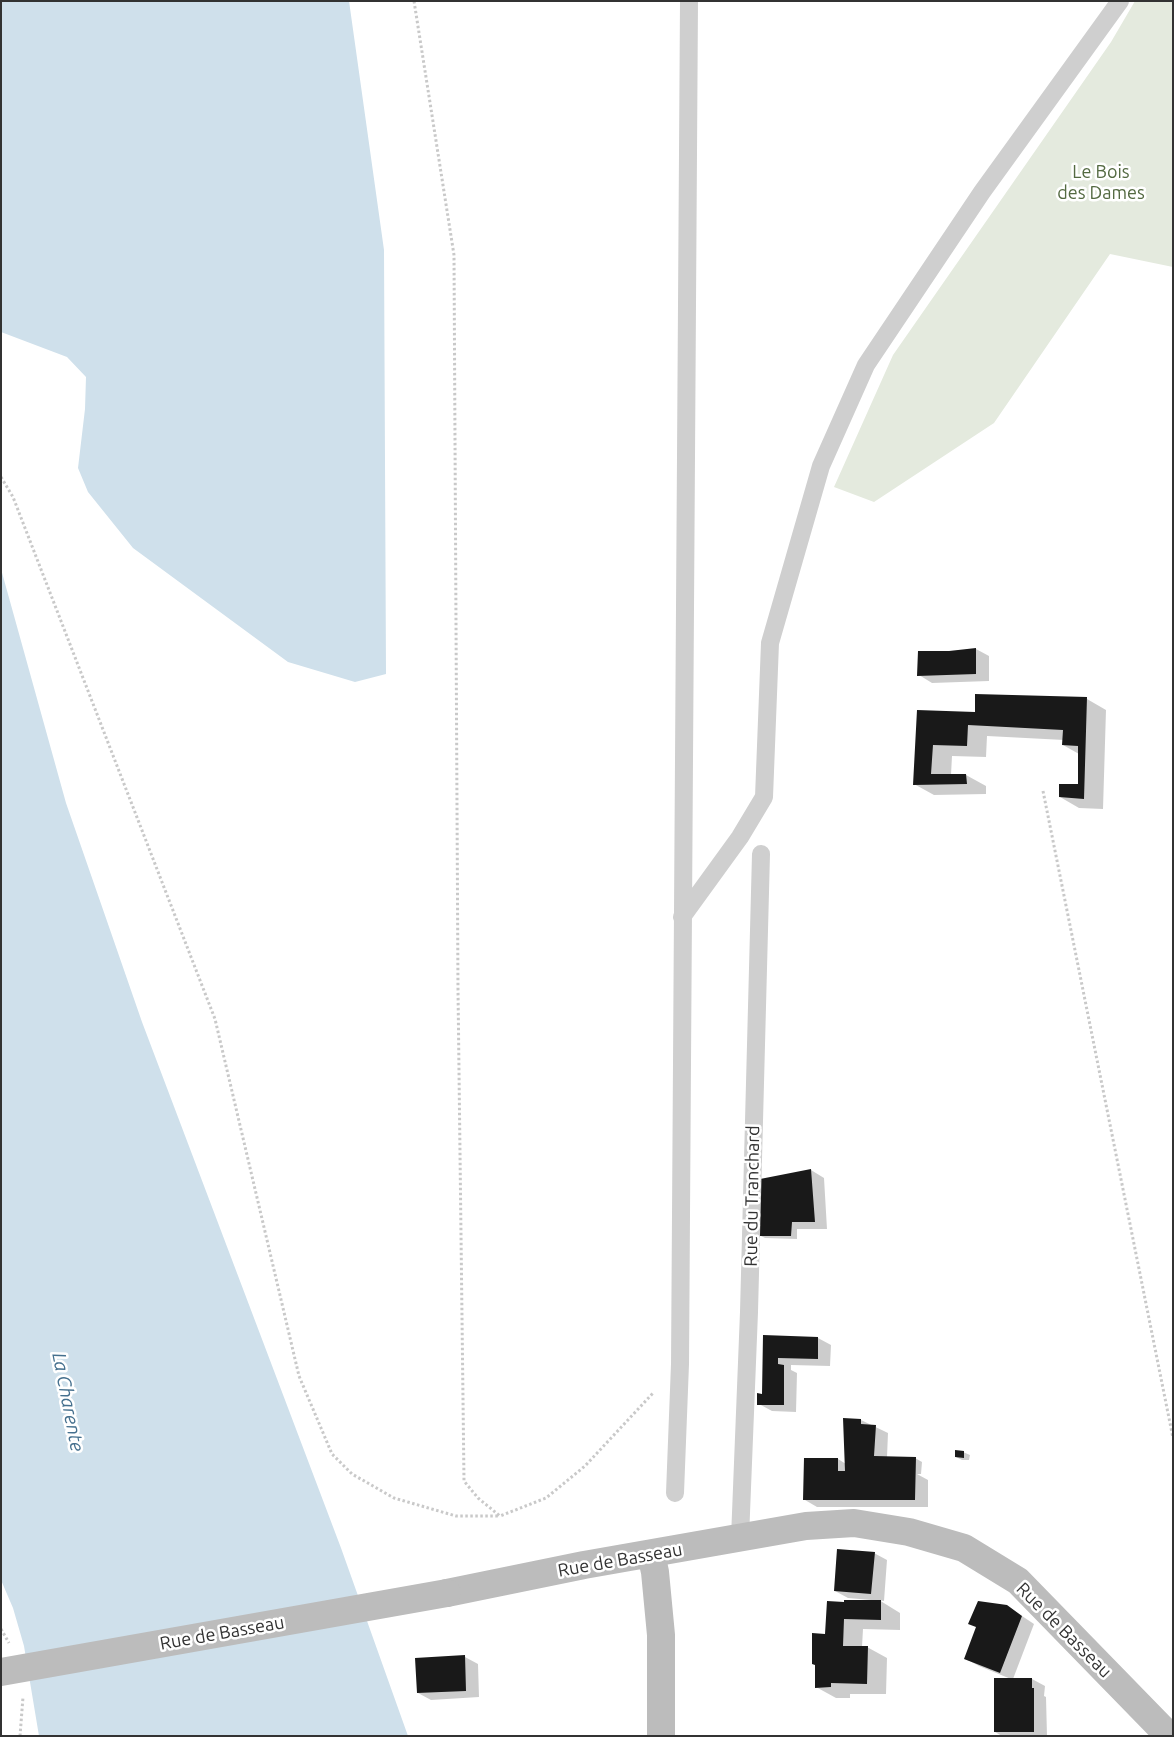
<!DOCTYPE html>
<style>
body{margin:0}
#map{position:relative;width:1174px;height:1737px;overflow:hidden;background:#fff;font-family:Ubuntu,sans-serif}
canvas{display:block}
.frame{position:absolute;inset:0;border:2px solid #323232;pointer-events:none}
</style>
<div id="map">
<canvas width="1174" height="1737"></canvas>
<div class="frame"></div>
</div>
<script>
const g = document.querySelector('canvas').getContext('2d');
g.lineJoin = 'round';
function fill(path, color) {
  g.fillStyle = color;
  g.fill(path, 'evenodd');
}
function toPath(rows) {
  const path = new Path2D();
  for (const r of rows) {
    path.moveTo(r[0], r[1]);
    for (let i = 2; i < r.length; i += 2) path.lineTo(r[i], r[i + 1]);
  }
  return path;
}
function trace(path, color, width, dash) {
  g.strokeStyle = color;
  g.lineWidth = width;
  g.lineCap = dash ? 'butt' : 'round';
  g.setLineDash(dash || []);
  g.stroke(path);
}
function write(font, color, halo, rows, align = 'center') {
  g.font = font + ' Ubuntu,sans-serif';
  g.lineWidth = 5;
  g.setLineDash([]);
  g.textBaseline = 'middle';
  g.strokeStyle = halo;
  g.fillStyle = color;
  for (const [text, x, y, turn = 0] of rows) {
    g.save();
    g.translate(x, y);
    g.rotate((+turn || 0) * Math.PI / 180);
    g.textAlign = isNaN(turn) ? turn : align;
    if (halo) g.strokeText(text, 0, 0);
    g.fillText(text, 0, 0);
    g.restore();
  }
}
fill(toPath([
 [1135,1,1173,1,1173,267,1110,254,994,423,874,502,834,487,893,355,1111,42]
]), '#e4eade');
fill(toPath([
 [1,1,349,1,384,250,386,674,355,682,288,662,133,548,88,492,78,468,85,409,86,377,67,357,1,332],
 [1,569,66,803,142,1022,341,1548,408,1736,39,1736,24,1646,13,1608,1,1580]
]), '#cfe0eb');
fill(toPath([
 [976,649,989,656,989,681,932,683,919,675,949,652],
 [1087,699,1106,710,1103,809,1079,808,1060,797,1079,786,1079,754,1063,745,1064,740,987,736,986,757,952,756,951,775,966,775,986,786,986,794,934,795,914,784,918,711,976,713],
 [811,1170,824,1178,827,1229,797,1229,797,1239,765,1238,759,1235],
 [764,1336,818,1338,831,1345,830,1366,791,1365,791,1370,797,1373,796,1412,772,1411,759,1404,763,1395],
 [861,1420,888,1433,887,1457,915,1458,922,1462,921,1474,917,1474,928,1480,928,1507,817,1507,805,1500,838,1459,846,1464],
 [963,1452,970,1455,969,1460,962,1460,956,1457],
 [874,1553,887,1560,884,1601,879,1600,900,1613,900,1630,863,1629,862,1647,867,1647,887,1658,886,1694,850,1694,850,1698,836,1698,816,1687,816,1665,826,1635,828,1602,871,1602,871,1600,848,1598,835,1591],
 [1007,1606,1034,1624,1013,1679,1032,1679,1045,1686,1044,1696,1046,1697,1047,1736,1002,1736,995,1732,1011,1679,979,1666,966,1659],
 [465,1657,478,1664,479,1697,431,1700,418,1693]
]), '#0003');
fill(toPath([
 [976,648,976,674,917,676,918,651,949,651],
 [975,694,1087,697,1084,799,1059,797,1059,784,1078,784,1078,746,1062,745,1063,730,968,725,967,746,933,745,931,774,966,774,967,784,913,785,917,710,975,712],
 [811,1169,815,1222,792,1222,791,1236,758,1236,755,1180],
 [763,1335,818,1337,818,1359,778,1358,778,1364,784,1365,784,1405,757,1405,757,1393,762,1394],
 [843,1418,861,1419,861,1424,876,1425,874,1456,916,1457,915,1500,803,1500,804,1458,838,1458,838,1471,845,1471],
 [955,1450,964,1451,964,1458,955,1457],
 [837,1549,875,1552,871,1594,834,1591],
 [844,1600,881,1600,881,1620,844,1619,843,1646,868,1646,867,1684,831,1683,831,1687,815,1688,815,1665,812,1664,812,1633,825,1634,827,1601,844,1602],
 [978,1601,1007,1605,1022,1616,1000,1673,964,1659,976,1627,968,1624],
 [465,1655,466,1691,417,1693,415,1658],
 [994,1678,1032,1678,1032,1688,1034,1688,1034,1732,994,1732]
]), '#191919');
trace(toPath([
 [414,1,454,255,458,989,464,1481,478,1498,500,1516,546,1498,585,1466,654,1392],
 [1,477,13,497,215,1019,299,1376,332,1454,352,1474,394,1498,456,1516,499,1516],
 [1043,791,1173,1438],
 [1,1629,9,1643],
 [20,1736,23,1697]
]), '#c9c9c9', 3, [2.5, 2.5]);
trace(toPath([
 [682,917,740,837,764,797,770,643,821,466,866,365,982,192,1120,1],
 [675,1493,680,1364,689,1],
 [740,1538,749,1312,761,854]
]), '#cfcfcf', 18);
trace(toPath([
 [651,1554,655,1572,661,1635,661,1736],
 [447,1593,584,1565,806,1526,854,1523,909,1532,964,1548,1018,1581,1169,1736]
]), '#bcbcbc', 28);
trace(toPath([
 [1,1672,447,1593]
]), '#bcbcbc', 28);
write('18px', '#546a42', '#fff', [
 ["Le Bois",1101,172],
 ["des Dames",1101,193]
]);
write('18px', '#323232', '#fff', [
 ["Rue du Tranchard",752,1196,-89],
 ["Rue de Basseau",620,1560,-10],
 ["Rue de Basseau",1064,1630,45],
 ["Rue de Basseau",222,1633,-10]
]);
write('italic 19px', '#45708e', '#fff', [
 ["La Charente",68,1402,79]
]);
</script>
